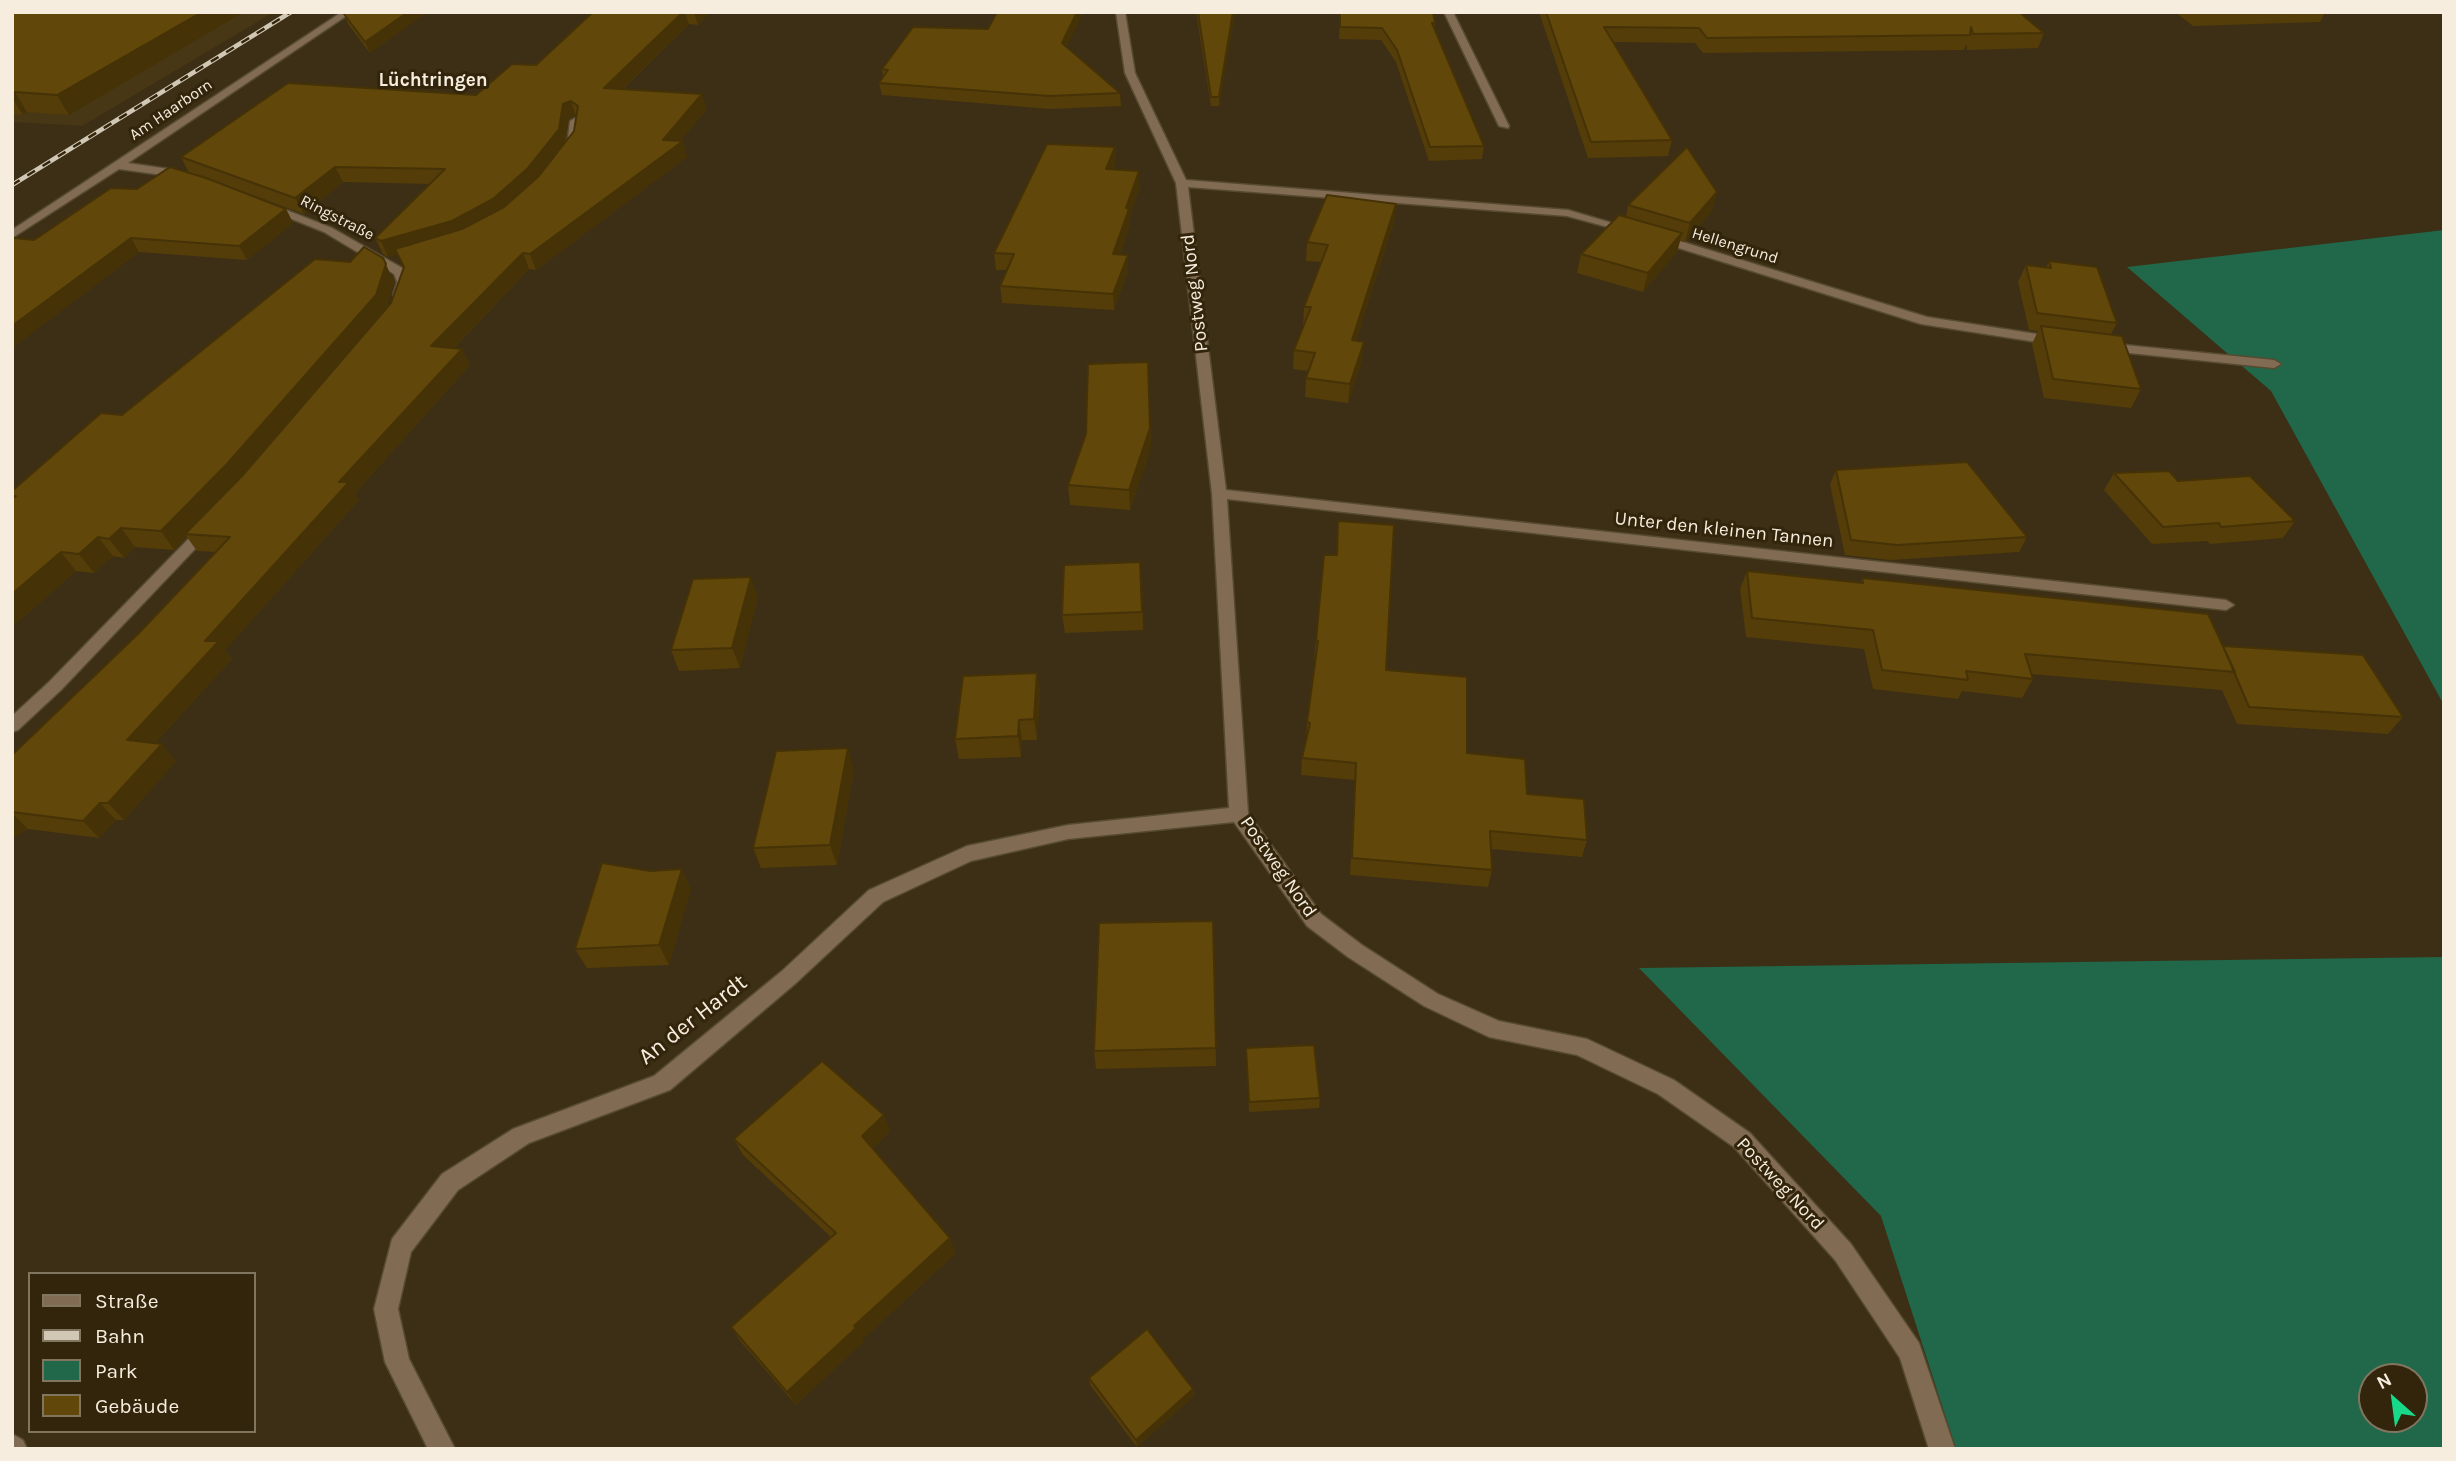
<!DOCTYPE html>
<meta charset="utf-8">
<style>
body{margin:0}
#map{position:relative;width:2456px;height:1461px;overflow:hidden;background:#3c2f15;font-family:Karla,sans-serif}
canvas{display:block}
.frame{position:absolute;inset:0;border:14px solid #f6edde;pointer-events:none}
.legend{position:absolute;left:28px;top:1272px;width:228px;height:161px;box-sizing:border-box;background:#32250b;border:2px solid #80755f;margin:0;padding:9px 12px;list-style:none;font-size:21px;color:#f6edde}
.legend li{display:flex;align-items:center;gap:14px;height:35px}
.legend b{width:35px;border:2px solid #80755f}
.north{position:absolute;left:2358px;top:1363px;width:70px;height:70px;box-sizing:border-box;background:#32250b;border:2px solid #80755f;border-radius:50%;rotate:332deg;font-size:19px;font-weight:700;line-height:28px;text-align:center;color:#f6edde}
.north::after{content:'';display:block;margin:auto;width:24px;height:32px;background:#18d989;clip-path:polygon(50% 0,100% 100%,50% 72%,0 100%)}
</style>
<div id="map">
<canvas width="2456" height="1461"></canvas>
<div class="frame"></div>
<ul class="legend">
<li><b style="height:9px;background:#816c53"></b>Straße</li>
<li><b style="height:9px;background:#d0c7b5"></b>Bahn</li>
<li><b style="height:19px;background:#216749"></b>Park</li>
<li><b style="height:19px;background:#62470a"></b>Gebäude</li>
</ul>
<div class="north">N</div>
</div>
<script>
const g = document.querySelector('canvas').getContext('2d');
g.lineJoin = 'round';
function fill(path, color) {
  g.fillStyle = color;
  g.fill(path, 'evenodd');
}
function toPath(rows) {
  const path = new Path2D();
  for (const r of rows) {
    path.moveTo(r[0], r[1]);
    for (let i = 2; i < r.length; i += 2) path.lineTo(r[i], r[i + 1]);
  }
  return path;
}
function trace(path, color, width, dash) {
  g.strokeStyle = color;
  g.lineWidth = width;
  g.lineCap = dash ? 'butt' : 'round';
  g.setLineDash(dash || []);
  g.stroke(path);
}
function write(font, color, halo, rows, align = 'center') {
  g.font = font + ' Karla,sans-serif';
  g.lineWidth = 6;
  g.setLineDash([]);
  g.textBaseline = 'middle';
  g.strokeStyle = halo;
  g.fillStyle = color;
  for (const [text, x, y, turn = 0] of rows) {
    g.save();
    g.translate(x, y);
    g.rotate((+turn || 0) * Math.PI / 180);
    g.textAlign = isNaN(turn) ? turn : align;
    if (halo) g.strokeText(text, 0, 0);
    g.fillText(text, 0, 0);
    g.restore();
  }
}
fill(toPath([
 [89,12,274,12,82,126,12,122,12,53]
]), '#473715');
fill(toPath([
 [2444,230,2444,705,2271,391,2127,267],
 [2444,957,2444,1449,1956,1449,1881,1216,1639,968],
 [2372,1377,2414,1377,2414,1419,2372,1419]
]), '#216749');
const street = toPath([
 [342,12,352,12,128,163,169,169,191,175,191,179,119,169,12,238,12,230,342,12],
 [1116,12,1125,12,1135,73,1186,180,1568,210,1636,230,1630,233,1567,216,1188,187,1226,490,2226,600,2234,605,2226,610,1227,499,1248,813,1321,914,1362,945,1438,994,1499,1021,1587,1039,1674,1080,1750,1133,1851,1244,1919,1343,1955,1449,1929,1449,1900,1358,1835,1260,1734,1147,1658,1094,1577,1055,1489,1037,1424,1006,1348,957,1307,926,1234,822,1068,839,971,861,883,902,796,983,670,1090,529,1143,458,1190,411,1252,398,1309,409,1359,455,1449,428,1449,385,1362,374,1309,392,1239,442,1174,513,1129,654,1076,782,971,869,890,967,846,1068,825,1229,808,1212,494,1176,183,1125,73,1116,12],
 [1444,12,1453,12,1509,126,1508,128,1499,126,1444,12],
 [575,118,580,121,577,145,569,156,561,156,560,154,567,145,570,121,575,118],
 [266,202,332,228,404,269,409,282,405,295,399,299,393,295,397,282,394,274,324,232,262,207,260,205,266,202],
 [1657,234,1927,317,2056,337,2062,341,2056,345,1921,324,1653,240,1651,238,1657,234],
 [2105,343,2274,360,2281,364,2274,368,2100,350,2100,344,2105,343],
 [209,521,214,523,217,526,214,529,61,690,18,730,12,732,12,716,49,682,204,523,209,521],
 [12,1434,23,1440,27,1449,12,1449,12,1434]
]);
trace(street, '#564a31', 3);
fill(street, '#816c53');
const rail = toPath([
 [12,185,291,12]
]);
trace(rail, '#d0c7b5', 4.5);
trace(rail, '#32250b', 2.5, [9]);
fill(toPath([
 [12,12,69,115,27,112,23,115,12,114],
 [427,12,370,53,348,24,344,14],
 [593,12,710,12,698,25,689,24,623,89,707,109,680,141,683,141,687,157,536,270,529,269,454,348,462,349,470,365,355,493,359,500,225,650,232,659,155,743,176,761,124,820,116,820,99,838,28,829,12,838,12,755,139,633,216,552,197,551,187,537,174,550,135,547,124,558,113,556,94,573,76,571,12,627,12,491,122,415,392,276,394,282,386,309,391,303,404,267,398,254,388,257,383,254,375,238,430,184,343,182,304,214,233,188,286,209,293,223,247,260,139,252,12,348,12,239,34,240,189,173,181,157,476,95,536,65],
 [576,116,574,131,565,143,569,119],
 [1196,12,1235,12,1219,106,1211,106],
 [1340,12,1435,23,1434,28,1484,146,1482,159,1429,161,1396,62,1381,40,1339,39],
 [1539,12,2019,12,2044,33,2038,48,1967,50,1966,44,1964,50,1703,53,1695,43,1613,42,1672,140,1668,156,1588,158],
 [2175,12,2325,12,2320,22,2193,26],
 [1067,47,1120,93,1121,106,1050,109,882,95,879,83,883,77,882,69],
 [1115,147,1116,162,1113,170,1140,187,1129,218,1130,225,1120,254,1128,255,1128,271,1114,310,1002,303,1000,286,1007,270,996,270,994,253],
 [1717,192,1712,211,1685,242,1680,241,1677,252,1643,292,1577,273,1581,254,1626,217,1628,205],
 [1396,204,1394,222,1356,341,1362,361,1348,403,1305,397,1306,378,1309,371,1293,369,1294,350,1303,325,1304,307,1322,262,1306,261,1307,242],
 [2049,261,2117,323,2111,334,2141,389,2131,408,2044,398,2032,344,2038,331,2029,330,2018,282,2026,265,2046,267],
 [1149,382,1151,448,1130,510,1070,505,1068,485],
 [1836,470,2027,537,2019,552,1890,560,1845,555,1830,484],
 [2114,473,2178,481,2295,521,2283,538,2210,544,2207,541,2152,544,2104,490],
 [1338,521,1386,670,1467,753,1527,794,1587,840,1582,857,1491,849,1492,870,1488,887,1350,875,1355,780,1301,775,1302,758,1306,740,1307,722,1315,658,1314,658,1316,640,1336,555],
 [1747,571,1860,583,1862,578,2223,646,2403,717,2388,734,2237,724,2222,690,2031,674,2033,679,2022,698,1962,691,1958,699,1873,689,1864,649,1746,637,1740,589],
 [1142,580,1143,630,1065,633,1062,615],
 [758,597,740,668,679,671,671,650],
 [1037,673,1040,694,1037,740,1022,740,1021,757,959,759,955,739],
 [854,769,837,865,761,868,753,848],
 [691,889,669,965,587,968,575,949],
 [1213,921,1216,1066,1096,1069,1094,1051],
 [1246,1048,1320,1098,1319,1108,1249,1112],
 [884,1115,890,1131,873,1148,956,1253,862,1340,863,1342,796,1405,740,1341,731,1327,831,1237,743,1155,734,1139],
 [1089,1378,1193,1389,1194,1396,1137,1447,1090,1385]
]), '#543d09');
fill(toPath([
 [202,12,244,12,69,115,57,95],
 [408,12,427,12,370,53,365,42],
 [683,12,685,12,689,24,609,102,604,88],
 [694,12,710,12,698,25],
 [1077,12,1084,12,1063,55,1062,43],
 [1233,12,1235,12,1219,106,1219,97],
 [15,92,27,112,23,115,12,98,12,93],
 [702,94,707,109,674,148,683,141,687,157,536,270,530,254,663,140],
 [571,101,576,116,569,119,564,144,533,184,499,215,459,237,388,257,381,241,563,104],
 [1115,147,1116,162,1107,185,1106,169],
 [335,167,343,182,304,214,295,198],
 [1139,171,1140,187,1129,218,1130,225,1114,270,1113,254,1126,208],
 [1717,192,1712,211,1685,242,1690,223],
 [1396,204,1394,222,1350,360,1352,340],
 [286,209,293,223,247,260,239,246],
 [1682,233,1677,252,1643,292,1648,273],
 [131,238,139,252,12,348,12,326],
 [523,253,529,269,439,363,431,346],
 [1128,255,1128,271,1114,310,1113,294],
 [383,258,394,282,385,313,239,483,185,534,187,537,174,550,161,531],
 [1364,342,1362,361,1348,403,1350,384],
 [462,349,470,365,355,493,359,500,225,650,232,659,142,757,127,740,205,641,339,482],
 [1148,362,1151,448,1130,510,1129,490],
 [121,528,135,547,124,558,109,539],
 [98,537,113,556,94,573,79,554],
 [61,552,76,571,12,627,12,594],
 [751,577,758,597,740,668,732,648],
 [1037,673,1040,694,1037,740,1034,719],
 [1019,720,1022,740,1021,757,1018,736],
 [162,744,176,761,124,820,108,803],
 [848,748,854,769,837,865,830,845],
 [100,803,116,820,99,838,83,821],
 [12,813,28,829,12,838],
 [682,869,691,889,669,965,659,945],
 [884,1115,890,1131,869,1152,862,1136],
 [950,1238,956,1253,862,1340,863,1342,796,1405,787,1392,854,1326],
 [1193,1389,1194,1396,1137,1447,1136,1440]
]), '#453207');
const building = toPath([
 [12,12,202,12,57,95,15,92,12,93,12,12],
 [345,12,408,12,365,42,344,14,345,12],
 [593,12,683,12,604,88,702,94,663,140,683,141,530,254,523,253,431,346,462,349,339,482,349,482,205,641,219,641,127,740,162,744,108,803,100,803,83,821,12,812,12,755,139,633,230,537,185,534,242,476,391,303,404,267,395,249,462,229,504,207,539,176,574,131,578,106,571,101,563,104,559,129,527,169,493,199,452,221,381,241,375,238,445,169,335,167,295,198,181,157,288,83,476,95,512,64,536,65,593,12],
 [997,12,1077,12,1062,43,1120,93,1049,96,879,83,888,70,882,69,913,27,988,29,997,12],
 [1198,12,1233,12,1219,97,1211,97,1198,12],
 [1340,12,1433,12,1435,23,1432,23,1484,146,1430,147,1397,50,1382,28,1340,27,1340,12],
 [1546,12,2019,12,2044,33,1973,34,1971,27,1970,35,1707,38,1699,28,1604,27,1672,140,1591,142,1546,12],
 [1047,144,1115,147,1106,169,1139,171,1126,208,1129,209,1113,254,1128,255,1113,294,1000,286,1014,254,994,253,1047,144],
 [1687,147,1717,192,1690,223,1628,205,1687,147],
 [170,167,206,178,286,209,239,246,131,238,12,326,12,239,14,238,34,240,111,188,137,189,170,167],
 [1327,195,1396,204,1352,340,1364,342,1350,384,1306,378,1315,353,1294,350,1311,307,1304,307,1328,245,1307,242,1327,195],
 [1619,215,1682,233,1648,273,1581,254,1619,215],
 [364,247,383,258,386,264,376,295,227,464,161,531,121,528,109,539,98,537,79,554,61,552,12,594,12,499,16,496,12,496,12,491,101,413,122,415,315,259,350,262,364,247],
 [2049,261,2097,267,2117,323,2037,313,2026,265,2051,268,2049,261],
 [2041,326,2122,336,2141,389,2053,379,2041,326],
 [1148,362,1150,428,1129,490,1068,485,1086,434,1088,364,1148,362],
 [1967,462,2027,537,1897,545,1851,540,1836,470,1967,462],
 [2169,471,2178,481,2250,476,2295,521,2221,527,2219,523,2163,527,2114,473,2169,471],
 [1338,521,1394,525,1386,670,1467,677,1467,753,1525,759,1527,794,1584,799,1587,840,1490,831,1492,870,1352,858,1356,763,1302,758,1310,723,1307,722,1318,641,1316,640,1324,555,1337,555,1338,521],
 [1140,562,1142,612,1062,615,1064,565,1140,562],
 [1747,571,1863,583,1862,578,2208,614,2235,672,2025,654,2033,679,1966,671,1968,680,1882,670,1873,630,1752,618,1747,571],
 [751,577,732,648,671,650,693,579,751,577],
 [2223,646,2363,655,2403,717,2249,707,2223,646],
 [1037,673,1034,719,1019,720,1018,736,955,739,963,676,1037,673],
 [848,748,830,845,753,848,776,751,848,748],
 [602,863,650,871,682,869,659,945,575,949,602,863],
 [1213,921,1216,1048,1094,1051,1099,923,1213,921],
 [1314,1045,1320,1098,1249,1102,1246,1048,1314,1045],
 [822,1061,884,1115,862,1136,950,1238,854,1326,856,1328,787,1392,731,1327,836,1233,734,1139,822,1061],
 [1147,1329,1193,1389,1136,1440,1089,1378,1147,1329]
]);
fill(building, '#62470a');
trace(building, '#453207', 2);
write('16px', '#f6edde', '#32250b', [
 ["Am Haarborn",171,110,-34],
 ["Ringstraße",337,218,27],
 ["Hellengrund",1735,246,17]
]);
write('bold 19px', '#f6edde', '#32250b', [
 ["Lüchtringen",433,81]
]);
write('19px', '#f6edde', '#32250b', [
 ["Postweg Nord",1195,293,-97],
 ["Unter den kleinen Tannen",1724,530,6],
 ["Postweg Nord",1278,867,55],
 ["Postweg Nord",1780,1184,47]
]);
write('23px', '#f6edde', '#32250b', [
 ["An der Hardt",693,1020,-38]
]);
</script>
